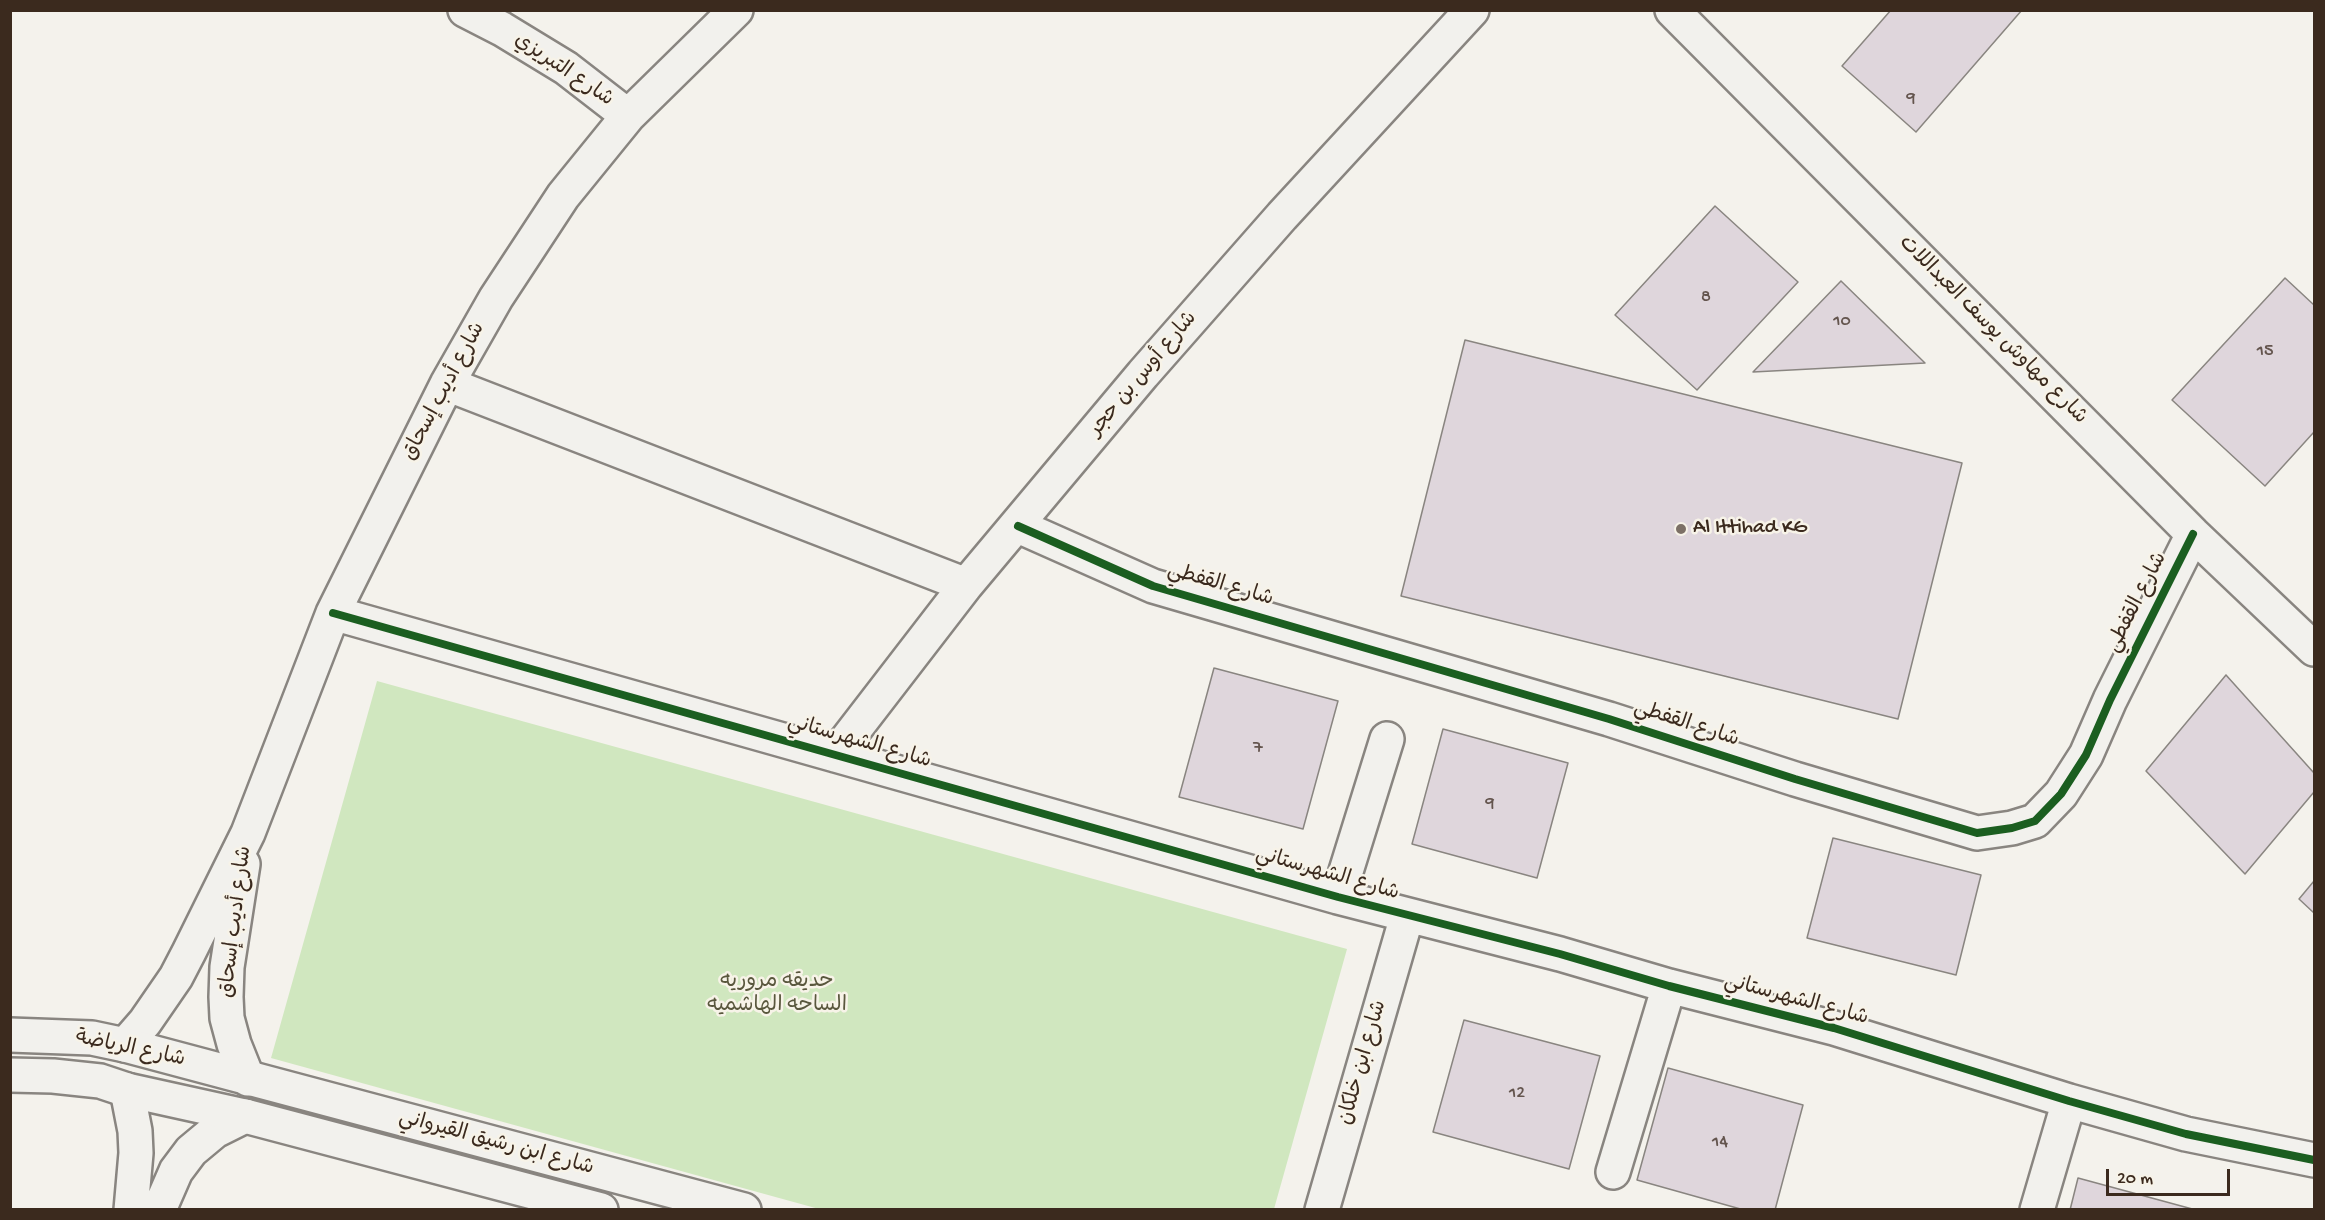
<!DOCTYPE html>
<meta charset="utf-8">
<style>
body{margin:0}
#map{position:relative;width:2325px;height:1220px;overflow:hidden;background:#f4f2ec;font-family:"Gochi Hand",sans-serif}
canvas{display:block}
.frame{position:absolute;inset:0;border:12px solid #3b2a1e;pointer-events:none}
.scale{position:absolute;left:2106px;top:1169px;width:124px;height:27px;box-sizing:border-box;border:3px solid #3b2a1e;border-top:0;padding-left:8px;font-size:18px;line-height:21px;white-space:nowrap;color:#3b2a1e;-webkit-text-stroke:4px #f7f3e8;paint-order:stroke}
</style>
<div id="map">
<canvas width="2325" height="1220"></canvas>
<div class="frame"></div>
<div class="scale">20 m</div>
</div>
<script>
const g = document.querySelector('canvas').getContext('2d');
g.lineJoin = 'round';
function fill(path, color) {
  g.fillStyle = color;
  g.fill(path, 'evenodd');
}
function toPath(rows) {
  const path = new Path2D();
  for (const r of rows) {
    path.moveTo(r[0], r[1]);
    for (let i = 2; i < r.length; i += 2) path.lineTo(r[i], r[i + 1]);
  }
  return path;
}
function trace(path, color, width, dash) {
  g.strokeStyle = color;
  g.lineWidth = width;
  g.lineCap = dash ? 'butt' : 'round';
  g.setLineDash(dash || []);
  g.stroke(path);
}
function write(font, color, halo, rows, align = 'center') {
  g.font = font + ' "Gochi Hand","Playpen Sans Arabic",sans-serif';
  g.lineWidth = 5;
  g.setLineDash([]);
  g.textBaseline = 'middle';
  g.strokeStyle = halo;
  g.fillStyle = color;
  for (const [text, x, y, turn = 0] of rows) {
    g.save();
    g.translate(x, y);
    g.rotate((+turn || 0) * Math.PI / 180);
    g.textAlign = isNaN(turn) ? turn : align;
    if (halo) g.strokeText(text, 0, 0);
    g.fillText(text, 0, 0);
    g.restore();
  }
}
fill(toPath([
 [377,681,1347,949,1274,1209,819,1209,271,1058]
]), '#d0e7bf');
const building = toPath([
 [1891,10,2022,10,1916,132,1842,66,1891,10],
 [1715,206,1798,282,1697,390,1615,315,1715,206],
 [2285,278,2314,305,2314,432,2265,486,2172,400,2285,278],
 [1841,281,1925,363,1753,372,1841,281],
 [1465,340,1962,463,1898,719,1401,596,1465,340],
 [1214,668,1338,701,1303,829,1179,797,1214,668],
 [2226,675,2314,773,2314,792,2245,874,2146,771,2226,675],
 [1443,729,1568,763,1537,878,1412,844,1443,729],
 [1833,838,1981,875,1956,975,1807,938,1833,838],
 [2314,881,2314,913,2299,899,2314,881],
 [1464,1020,1600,1056,1569,1169,1433,1132,1464,1020],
 [1668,1068,1803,1105,1775,1210,1744,1210,1637,1180,1668,1068],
 [2078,1178,2196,1210,2070,1210,2078,1178]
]);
fill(building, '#dfd6dc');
trace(building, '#898580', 1.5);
const minor = toPath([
 [465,10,502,29,566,68,628,116],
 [1672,10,2193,534,2314,649],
 [447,384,966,585],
 [1018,526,1153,586,1609,719,1795,779,1977,833,2012,828,2035,821,2061,794,2086,755,2110,700,2193,534],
 [333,613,1338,897,1560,954,1669,986,1834,1028,2069,1101,2186,1134,2314,1160],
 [835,755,966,585,1143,374,1282,216,1472,10],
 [243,864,227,967,226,997,227,1018,234,1044,248,1079],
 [1338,897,1387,739],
 [125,1045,145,1022,176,977,189,952,248,833,333,613,447,384,496,298,563,196,628,116,736,10],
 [127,1090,135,1131,136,1153,131,1210],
 [1613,1172,1669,986],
 [159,1210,176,1171,191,1151,215,1131,245,1116],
 [1322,1210,1407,916],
 [2037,1210,2069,1101]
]);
const secondary = toPath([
 [10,1035,92,1038,125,1045,744,1210],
 [10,1075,53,1076,100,1081,127,1090,245,1116,601,1210]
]);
trace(minor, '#898580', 38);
trace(secondary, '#898580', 38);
trace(minor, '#f2f1ed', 33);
trace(secondary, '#f2f1ed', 33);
trace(toPath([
 [1018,526,1153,586,1609,719,1795,779,1977,833,2012,828,2035,821,2061,794,2086,755,2110,700,2193,534],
 [333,613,1338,897,1560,954,1669,986,1834,1028,2069,1101,2186,1134,2314,1160]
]), '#1b5e20', 8);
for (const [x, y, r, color] of [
 [1681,529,6,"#7c7066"]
]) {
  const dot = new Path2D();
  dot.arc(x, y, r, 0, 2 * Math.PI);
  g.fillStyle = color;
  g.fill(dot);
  trace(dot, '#f7f3e8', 2);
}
write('18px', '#64554e', null, [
 ["9",1911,99],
 ["8",1706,298],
 ["10",1842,322],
 ["15",2265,352],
 ["7",1258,749],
 ["9",1490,804],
 ["12",1517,1094],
 ["14",1720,1143]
]);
write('21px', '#3b2a1e', '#f7f3e8', [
 ["شارع التبريزي",563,71,34],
 ["شارع مهاوش يوسف العبداللات",1992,331,45],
 ["شارع أوس بن حجر",1144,375,-50],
 ["شارع أديب إسحاق",445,392,-62],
 ["شارع القفطي",1220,586,16],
 ["شارع القفطي",2138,603,-63],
 ["شارع القفطي",1686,725,18],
 ["شارع الشهرستاني",859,743,16],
 ["شارع الشهرستاني",1327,875,16],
 ["شارع أديب إسحاق",237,922,-83],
 ["شارع الشهرستاني",1796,1001,15],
 ["شارع الرياضة",130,1050,12],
 ["شارع ابن خلكان",1364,1063,-74],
 ["شارع ابن رشيق القيرواني",496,1144,15]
]);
write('21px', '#3b2a1e', '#f7f3e8', [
 ["Al Ittihad KG",1693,529]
], 'left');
write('21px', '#59573d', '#f7f3e8', [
 ["حديقه مروريه",777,983],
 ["الساحه الهاشميه",777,1007]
]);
</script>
